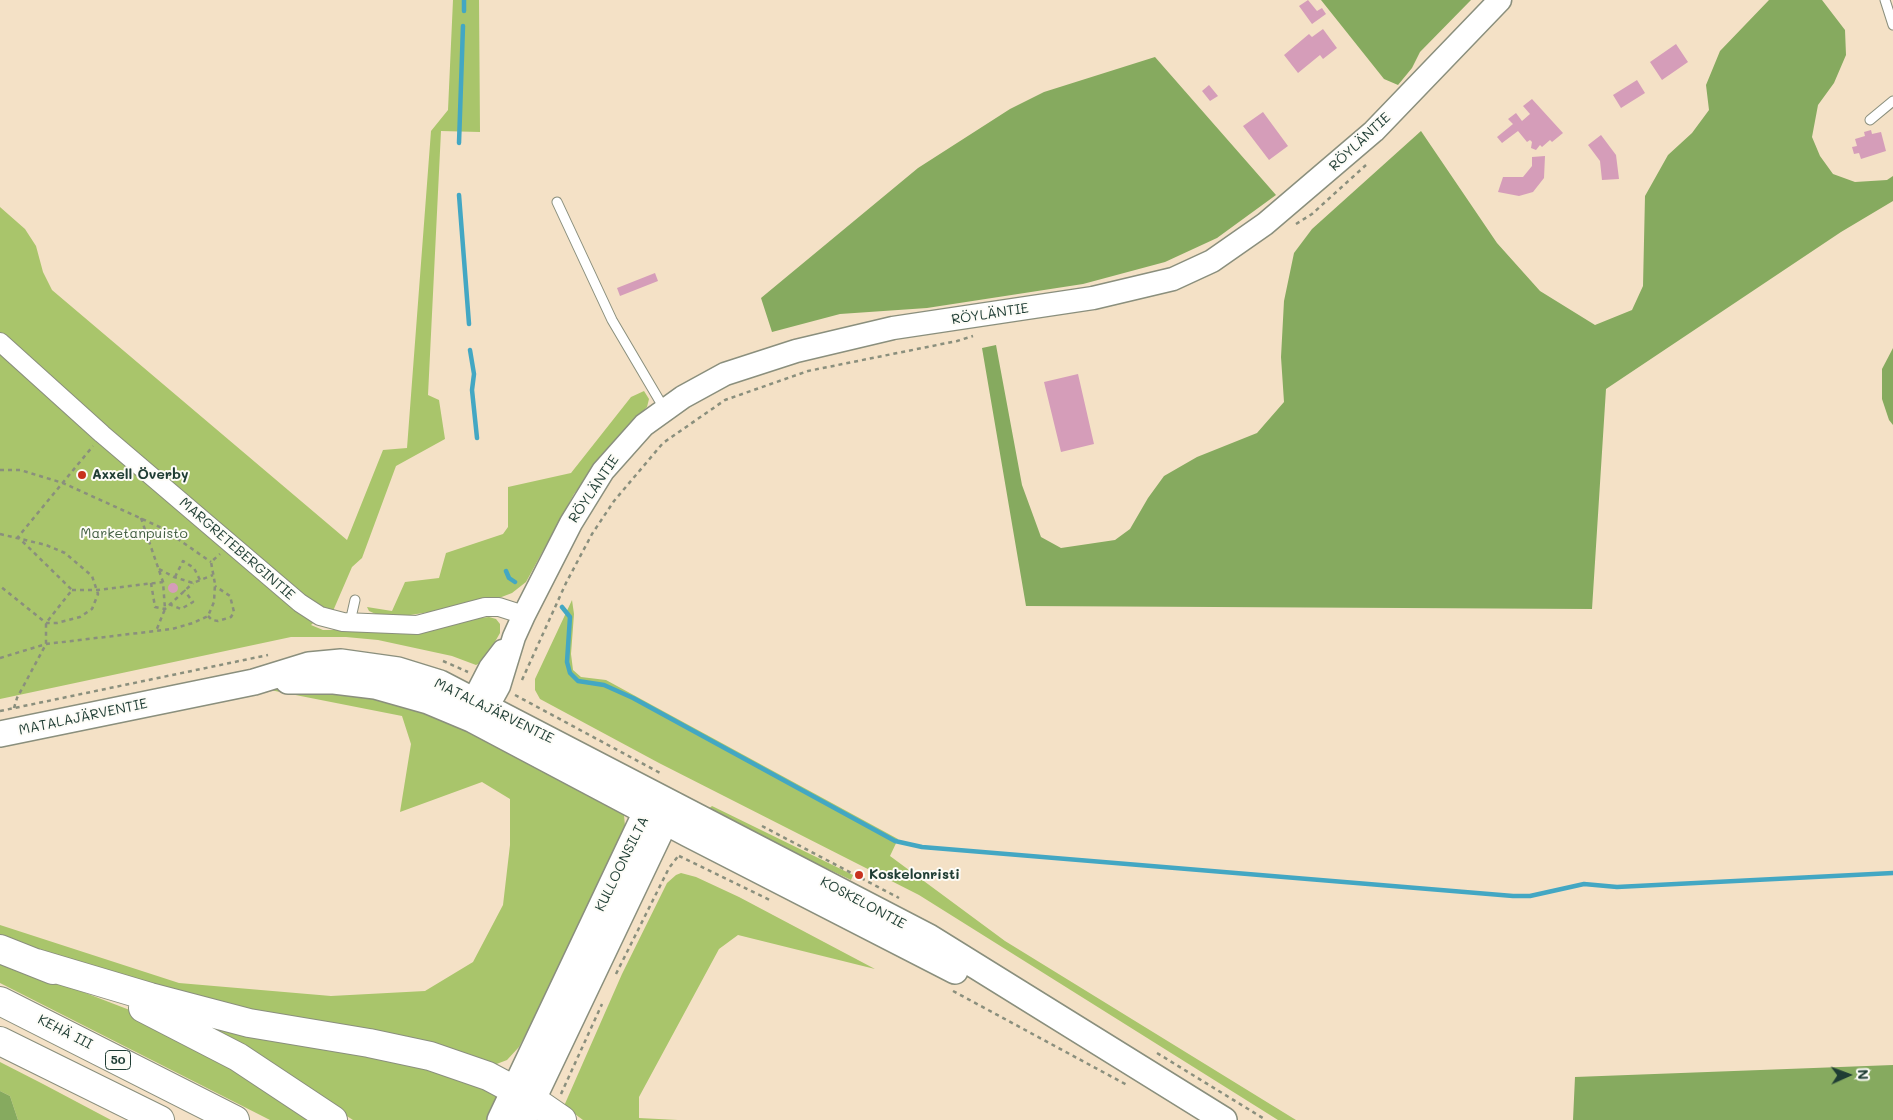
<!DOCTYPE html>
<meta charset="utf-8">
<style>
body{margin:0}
#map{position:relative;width:1893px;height:1120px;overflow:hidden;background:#f4e1c6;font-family:Mali,sans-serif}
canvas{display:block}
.north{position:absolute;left:1823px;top:1050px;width:50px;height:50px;-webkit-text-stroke:4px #fdfcf7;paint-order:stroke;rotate:88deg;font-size:14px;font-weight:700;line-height:20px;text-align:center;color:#1f3d34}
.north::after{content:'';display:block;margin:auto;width:18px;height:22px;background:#1f3d34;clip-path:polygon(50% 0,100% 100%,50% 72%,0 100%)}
</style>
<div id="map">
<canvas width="1893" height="1120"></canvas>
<div class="north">N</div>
</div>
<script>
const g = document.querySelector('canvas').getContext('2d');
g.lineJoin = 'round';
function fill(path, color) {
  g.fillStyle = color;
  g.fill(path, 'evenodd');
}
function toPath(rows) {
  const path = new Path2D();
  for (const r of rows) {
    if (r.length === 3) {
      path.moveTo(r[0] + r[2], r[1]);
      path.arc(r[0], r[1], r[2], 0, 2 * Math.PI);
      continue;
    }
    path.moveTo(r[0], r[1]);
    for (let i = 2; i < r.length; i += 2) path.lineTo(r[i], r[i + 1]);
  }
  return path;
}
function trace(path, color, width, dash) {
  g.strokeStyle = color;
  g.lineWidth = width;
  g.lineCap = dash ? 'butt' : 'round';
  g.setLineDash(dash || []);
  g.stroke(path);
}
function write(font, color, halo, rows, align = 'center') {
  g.font = font + ' Mali,sans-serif';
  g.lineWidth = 4;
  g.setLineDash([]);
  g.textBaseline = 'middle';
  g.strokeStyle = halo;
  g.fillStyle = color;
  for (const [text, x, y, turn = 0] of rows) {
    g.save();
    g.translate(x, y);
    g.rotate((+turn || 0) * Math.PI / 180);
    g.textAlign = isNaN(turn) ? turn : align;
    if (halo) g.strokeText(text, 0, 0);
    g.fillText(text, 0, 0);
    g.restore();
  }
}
fill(toPath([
 [453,0,479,0,480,132,441,131,428,395,439,400,445,439,396,466,362,558,352,567,333,611,327,610,311,625,323,630,380,630,489,617,496,619,500,624,500,633,484,661,476,665,452,656,378,640,346,637,291,637,0,699,0,207,25,229,36,246,43,272,52,290,347,540,383,450,407,448,431,131,448,110],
 [644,391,649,399,647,407,623,431,574,494,526,582,512,593,499,598,474,601,436,611,404,616,378,615,369,611,367,607,392,611,405,582,439,578,446,553,503,534,508,527,508,487,571,473,631,397],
 [572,600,574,614,571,654,573,670,581,677,606,680,898,839,890,856,1005,941,1296,1120,1278,1120,919,895,659,763,540,699,535,690,535,679],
 [348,688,408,700,619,805,624,815,625,826,617,858,519,1047,507,1060,494,1065,254,1015,99,971,0,935,0,925,179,983,331,996,425,991,473,962,503,905,510,845,510,799,482,782,400,812,411,744,402,716,265,689],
 [712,806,853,875,851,880,706,811],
 [681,873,696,877,739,897,875,969,738,935,719,949,639,1097,639,1118,678,1120,583,1120,564,1106,622,974,667,883,676,875],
 [0,960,140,1014,319,1120,270,1120,0,983],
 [197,1019,389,1054,495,1093,498,1097,491,1120,353,1120],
 [0,1062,43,1084,111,1120,18,1120,10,1096,0,1091]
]), '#a9c56b');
fill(toPath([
 [1321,0,1471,0,1420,52,1412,68,1398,85,1384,79],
 [1769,0,1822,0,1845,30,1846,55,1834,83,1818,105,1812,137,1820,156,1833,174,1855,182,1887,180,1893,176,1893,201,1841,232,1606,389,1592,609,1026,606,982,348,996,345,1022,485,1041,537,1061,548,1115,540,1130,529,1148,498,1164,476,1197,457,1257,433,1284,402,1281,357,1284,301,1294,253,1312,229,1421,131,1497,243,1540,291,1595,325,1632,310,1643,286,1645,196,1668,155,1692,133,1709,110,1706,85,1720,51],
 [1155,57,1276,195,1217,238,1165,262,1083,284,927,308,840,314,772,332,761,298,918,168,1010,109,1044,92],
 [1893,348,1893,425,1889,420,1882,399,1882,369],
 [1893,1065,1893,1120,1573,1120,1575,1077],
 [0,1091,10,1096,18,1120,0,1120]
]), '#86aa5f');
trace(toPath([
 [464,11,464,0],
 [459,143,463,26],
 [459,195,469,324],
 [470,350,474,374,472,390,477,438],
 [506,571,509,578,515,582],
 [562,607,570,617,567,662,570,673,578,681,604,685,633,698,895,841,922,847,1513,896,1530,896,1584,884,1617,887,1893,873]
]), '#43a7c3', 4.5);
fill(toPath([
 [1308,0,1317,11,1322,8,1326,14,1312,24,1299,6],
 [1323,29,1337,48,1323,59,1320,55,1298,73,1284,55,1309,34,1312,37],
 [1676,44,1688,62,1662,80,1650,62],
 [1637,80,1645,93,1621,108,1613,95],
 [1209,85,1218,96,1210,101,1202,91],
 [1532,99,1563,133,1552,142,1550,140,1542,147,1540,145,1536,150,1531,148,1532,142,1530,140,1527,142,1518,131,1502,143,1497,137,1513,124,1508,119,1516,113,1522,121,1530,114,1523,106],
 [1263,112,1288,146,1269,160,1243,126],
 [1871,130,1872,134,1881,132,1886,151,1861,159,1859,153,1854,154,1852,147,1857,146,1855,139,1865,136,1864,132],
 [1601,135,1616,155,1619,179,1602,180,1600,161,1588,145],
 [1545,156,1544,178,1533,192,1519,196,1498,192,1503,177,1523,177,1532,166,1532,157],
 [655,273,658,281,620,296,617,288],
 [1078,374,1094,444,1061,452,1044,382],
 [173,588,5]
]), '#d59db9');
const service = toPath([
 [1885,0,1893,25],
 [1870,120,1893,101],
 [557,202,612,320,665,410],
 [350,622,355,600]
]);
const minor = toPath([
 [0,342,102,434,300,603,320,616,343,622,417,625,485,607,499,607,524,615]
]);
const tertiary = toPath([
 [471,718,474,699,490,668,503,651],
 [472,718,488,706,499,686,514,637,524,615,571,523,603,471,644,425,683,397,725,374,796,351,893,328,1093,298,1173,279,1212,261,1265,224,1374,131,1500,0]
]);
const secondary = toPath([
 [288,681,334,681,375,686,428,701,471,719,688,834,955,971],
 [0,734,254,682,309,665,341,662,398,670,440,683,929,937,1224,1120],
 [500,1120,646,812,659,804],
 [523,1120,665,822,665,807]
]);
const trunk = toPath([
 [0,949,53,970],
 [36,963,150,997,249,1023,369,1043,430,1056,488,1076,533,1100,562,1120],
 [0,1001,235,1120],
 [143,1008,238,1057,333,1120],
 [0,1041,160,1120]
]);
trace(service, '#8a8f7d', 11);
trace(minor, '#8a8f7d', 20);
trace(tertiary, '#8a8f7d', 25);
trace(secondary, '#8a8f7d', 28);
trace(trunk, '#8a8f7d', 30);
trace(toPath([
 [1296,224,1312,214,1366,165],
 [0,470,20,470,63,483,162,528,211,562],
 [141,518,163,582,165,609,156,631],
 [0,534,46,545,65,553,92,576,98,594,92,609,80,617,57,623,46,623,0,586],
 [159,569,174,577,193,583,213,575],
 [175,577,183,561,194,568,200,580],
 [151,583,155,607,165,609,193,583],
 [72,590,97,590,163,582],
 [169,604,181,609,193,602,184,590],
 [208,616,212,620,218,621,231,617,234,612,230,596,215,586],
 [0,658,46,644,172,629,193,623,208,616,214,602,215,584,211,562,220,554],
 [443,661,468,672],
 [522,680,566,583,592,534,614,501,663,443,725,400,808,371,957,341,973,336],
 [515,695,662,774],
 [14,708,17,698,46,644,46,623,72,590,18,537,93,446],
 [0,711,268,655],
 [762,826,899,898],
 [679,856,772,901],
 [616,974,669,868,679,855],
 [953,991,1127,1085],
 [1157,1053,1266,1120],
 [561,1094,602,1004]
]), '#8a8f7d', 2.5, [4, 4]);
trace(service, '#fff', 9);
trace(minor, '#fff', 18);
trace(tertiary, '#fff', 22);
trace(secondary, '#fff', 25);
trace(trunk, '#fff', 28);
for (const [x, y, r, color] of [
 [82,475,5,"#c8321e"],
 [859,875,5,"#c8321e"]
]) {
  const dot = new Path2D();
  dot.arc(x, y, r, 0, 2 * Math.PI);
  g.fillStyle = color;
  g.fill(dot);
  trace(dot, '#fdfcf7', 2);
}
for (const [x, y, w] of [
 [118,1060,25]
]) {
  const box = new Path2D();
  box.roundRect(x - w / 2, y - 9.5, w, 19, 4);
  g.fillStyle = '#fdfcf7';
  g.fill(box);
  trace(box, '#1f3d34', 1);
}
write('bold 12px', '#1f3d34', null, [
 ["50",118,1060]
]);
write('14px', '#1f3d34', '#fdfcf7', [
 ["RÖYLÄNTIE",1360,142,-43],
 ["RÖYLÄNTIE",990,314,-9],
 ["RÖYLÄNTIE",594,489,-56],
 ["MARGRETEBERGINTIE",237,549,41],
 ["MATALAJÄRVENTIE",494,711,26],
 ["MATALAJÄRVENTIE",83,717,-12],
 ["KULLOONSILTA",622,864,-64],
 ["KOSKELONTIE",863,903,28],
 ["KEHÄ III",65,1032,27]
]);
write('bold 14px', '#1f3d34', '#fdfcf7', [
 ["Axxell Överby",92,475],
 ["Koskelonristi",869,875]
], 'left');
write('14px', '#425f42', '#fdfcf7', [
 ["Marketanpuisto",134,534]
]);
</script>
